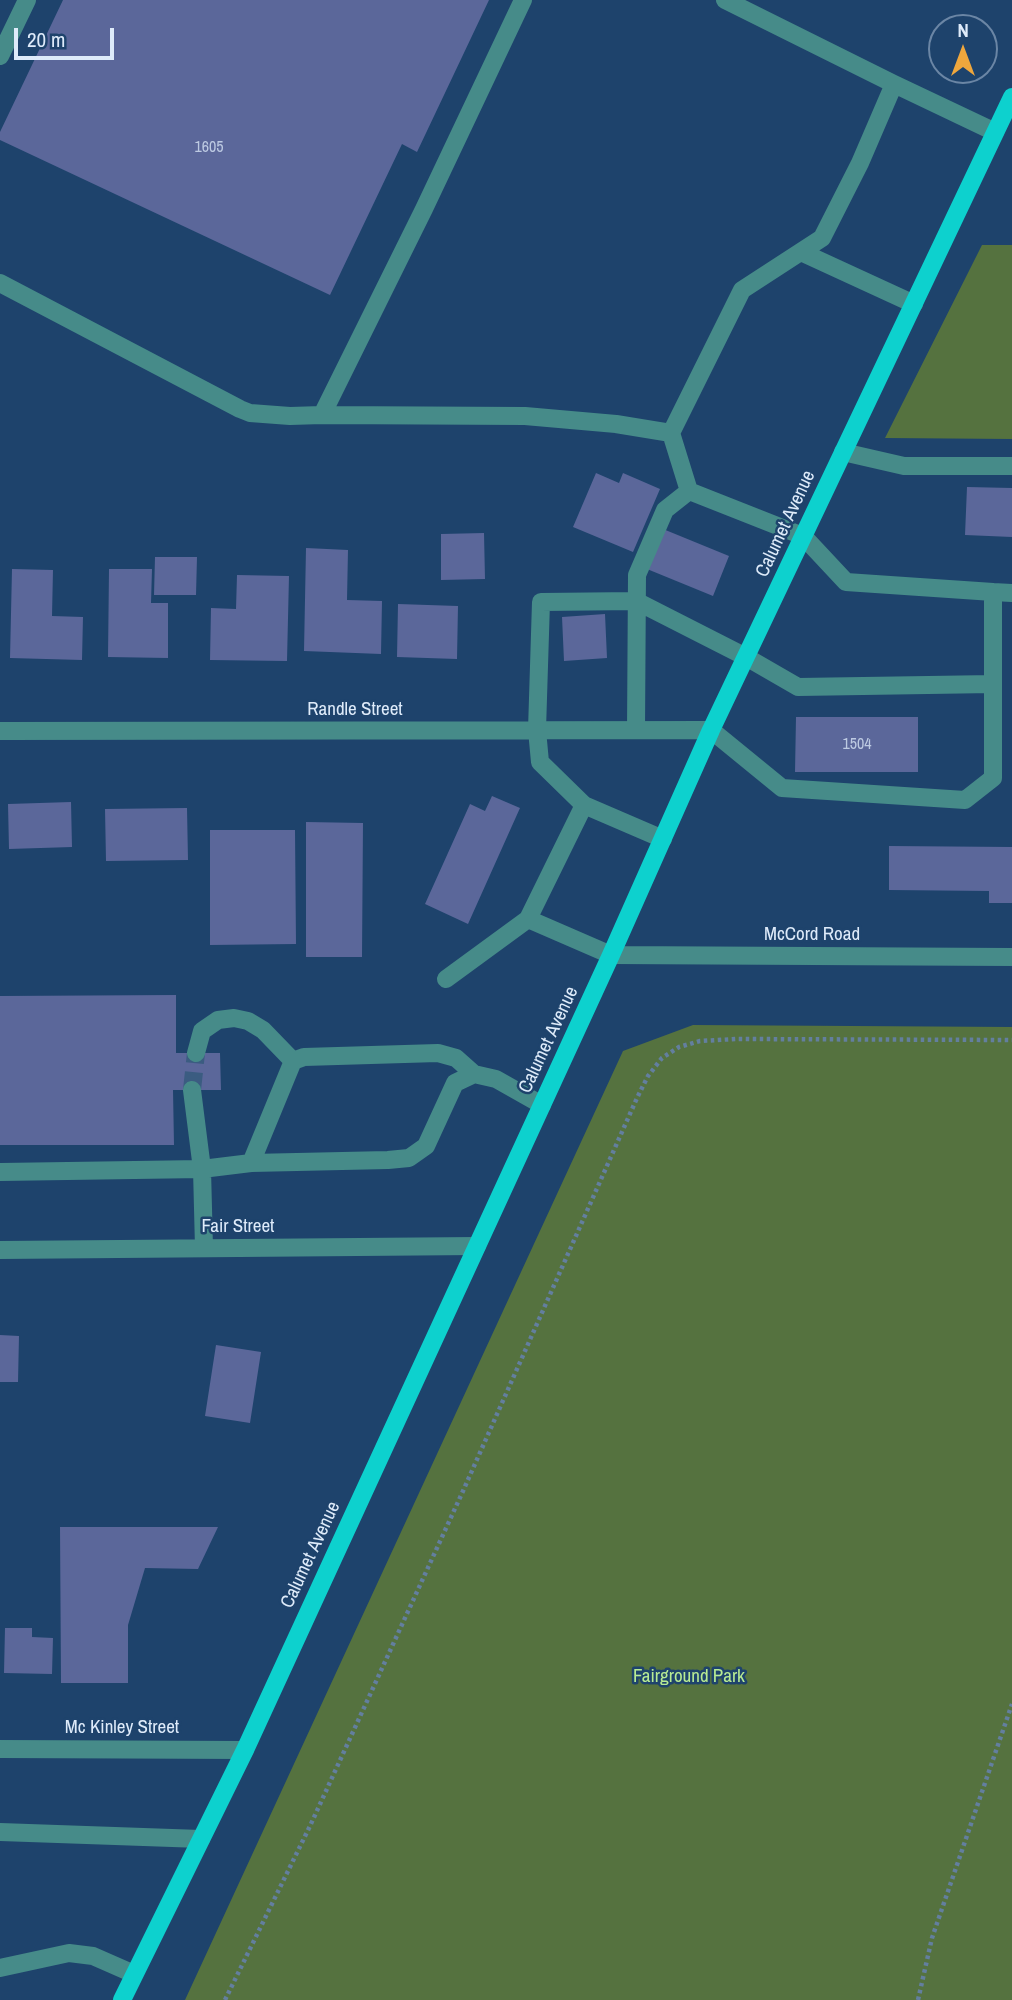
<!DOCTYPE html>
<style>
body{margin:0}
#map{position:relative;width:1012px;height:2000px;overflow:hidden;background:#1e436c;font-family:"Archivo Narrow",sans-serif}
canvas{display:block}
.north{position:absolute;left:928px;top:14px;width:70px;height:70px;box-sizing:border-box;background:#1e436c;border:2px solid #6b86a5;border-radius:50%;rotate:0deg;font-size:19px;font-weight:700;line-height:28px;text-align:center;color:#deebfa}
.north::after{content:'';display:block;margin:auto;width:24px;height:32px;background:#efa73d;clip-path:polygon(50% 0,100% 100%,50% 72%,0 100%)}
.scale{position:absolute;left:14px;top:28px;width:100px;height:32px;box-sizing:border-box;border:4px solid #deebfa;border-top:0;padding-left:9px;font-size:21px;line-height:24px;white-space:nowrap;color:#deebfa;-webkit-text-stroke:5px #1e436c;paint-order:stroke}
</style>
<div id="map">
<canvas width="1012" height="2000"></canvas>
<div class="north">N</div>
<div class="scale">20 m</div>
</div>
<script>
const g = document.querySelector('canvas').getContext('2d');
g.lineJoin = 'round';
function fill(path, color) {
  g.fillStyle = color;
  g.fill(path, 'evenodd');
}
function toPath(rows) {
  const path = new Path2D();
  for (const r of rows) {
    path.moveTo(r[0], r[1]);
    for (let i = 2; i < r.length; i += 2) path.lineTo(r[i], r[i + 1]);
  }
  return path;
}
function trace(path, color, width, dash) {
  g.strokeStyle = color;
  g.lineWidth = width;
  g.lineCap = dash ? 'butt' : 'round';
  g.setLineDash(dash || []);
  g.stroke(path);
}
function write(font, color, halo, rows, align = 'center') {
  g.font = font + ' "Archivo Narrow",sans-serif';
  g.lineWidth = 5;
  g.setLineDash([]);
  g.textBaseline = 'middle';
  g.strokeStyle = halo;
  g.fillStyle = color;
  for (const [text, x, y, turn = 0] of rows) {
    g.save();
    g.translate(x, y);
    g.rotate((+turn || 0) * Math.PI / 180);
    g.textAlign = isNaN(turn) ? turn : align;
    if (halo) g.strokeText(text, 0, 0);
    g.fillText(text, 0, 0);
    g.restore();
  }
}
fill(toPath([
 [982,245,1012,245,1012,439,885,438],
 [693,1025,1012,1027,1012,2000,185,2000,623,1051]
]), '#55723f');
fill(toPath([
 [63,0,489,0,417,152,402,144,330,295,0,140,0,132],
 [596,473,619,483,623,473,660,489,633,552,573,527],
 [967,487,1012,488,1012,537,965,535],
 [663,529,729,556,713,596,647,569],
 [484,533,485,579,441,580,441,534],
 [306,548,348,550,347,600,382,601,381,654,304,651],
 [155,557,197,557,196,595,154,595],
 [12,569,53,570,52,616,83,617,82,660,10,658],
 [109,569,152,569,151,603,168,603,168,658,108,657],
 [237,575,289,576,287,661,210,660,211,608,236,609],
 [398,604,458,606,457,659,397,657],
 [605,614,607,658,564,661,562,617],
 [796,717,918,717,918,772,795,772],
 [492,796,520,808,468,924,425,904,470,804,485,811],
 [71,802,72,847,9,849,8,804],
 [187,808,188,860,106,861,105,809],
 [306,822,363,823,362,957,306,957],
 [210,830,295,830,296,944,210,945],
 [889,846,1012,847,1012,903,989,903,989,891,889,890],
 [176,995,176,1053,220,1053,221,1090,173,1090,174,1145,0,1145,0,996],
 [0,1335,19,1336,18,1382,0,1382],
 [216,1345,261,1352,250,1423,205,1416],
 [60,1527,218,1527,198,1569,145,1568,128,1625,128,1683,61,1683],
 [5,1628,32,1628,32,1637,53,1638,52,1674,4,1673]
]), '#5b679a');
trace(toPath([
 [192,1090,196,1053]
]), '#3b5c81', 18, [18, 9]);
trace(toPath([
 [225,2000,310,1826,463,1491,637,1098,648,1076,662,1058,679,1047,700,1041,736,1039,1012,1040],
 [918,2000,932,1938,1012,1704]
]), '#637f9f', 4.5, [3.5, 3.5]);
trace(toPath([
 [523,0,424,209,322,415,525,416,616,424,671,433,742,290,822,238,860,163,894,84],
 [725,0,894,84,995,132],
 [0,56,27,0],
 [801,252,914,304],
 [0,283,240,409,250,413,290,416,322,415],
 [843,452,904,466,1012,466],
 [993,592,1012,593],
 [636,730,637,575,665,510,689,491],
 [0,731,711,730,782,788,965,800,993,778,993,592,846,582,803,536,689,491,671,433],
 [584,805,540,762,537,730,541,602,636,601,746,657,798,687,993,684],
 [663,839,584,805,528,919,611,955,1012,957],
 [446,979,528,919],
 [196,1053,202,1031,218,1020,234,1018,248,1021,263,1030,293,1061],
 [251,1163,293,1061,304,1057,438,1053,456,1058,474,1074],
 [0,1172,202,1169,192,1090],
 [204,1248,202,1169,251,1163,388,1160,409,1158,426,1146,455,1083,474,1074,496,1079,542,1105],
 [0,1250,477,1246],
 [0,1749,245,1750],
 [0,1832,201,1839],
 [0,1968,69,1953,93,1956,134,1974]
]), '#468b89', 18);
trace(toPath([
 [122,2000,245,1750,611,955,711,730,1012,97]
]), '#0dd1ce', 18);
write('16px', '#bdcae2', null, [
 ["1605",209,148],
 ["1504",857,745]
]);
write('19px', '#deebfa', '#1e436c', [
 ["Calumet Avenue",786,524,-65],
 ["Randle Street",355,710],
 ["McCord Road",812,935],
 ["Calumet Avenue",549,1040,-65],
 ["Fair Street",238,1227],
 ["Calumet Avenue",311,1555,-65],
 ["Mc Kinley Street",122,1728]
]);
write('19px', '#b8eb93', '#1e436c', [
 ["Fairground Park",689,1677]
]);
</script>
